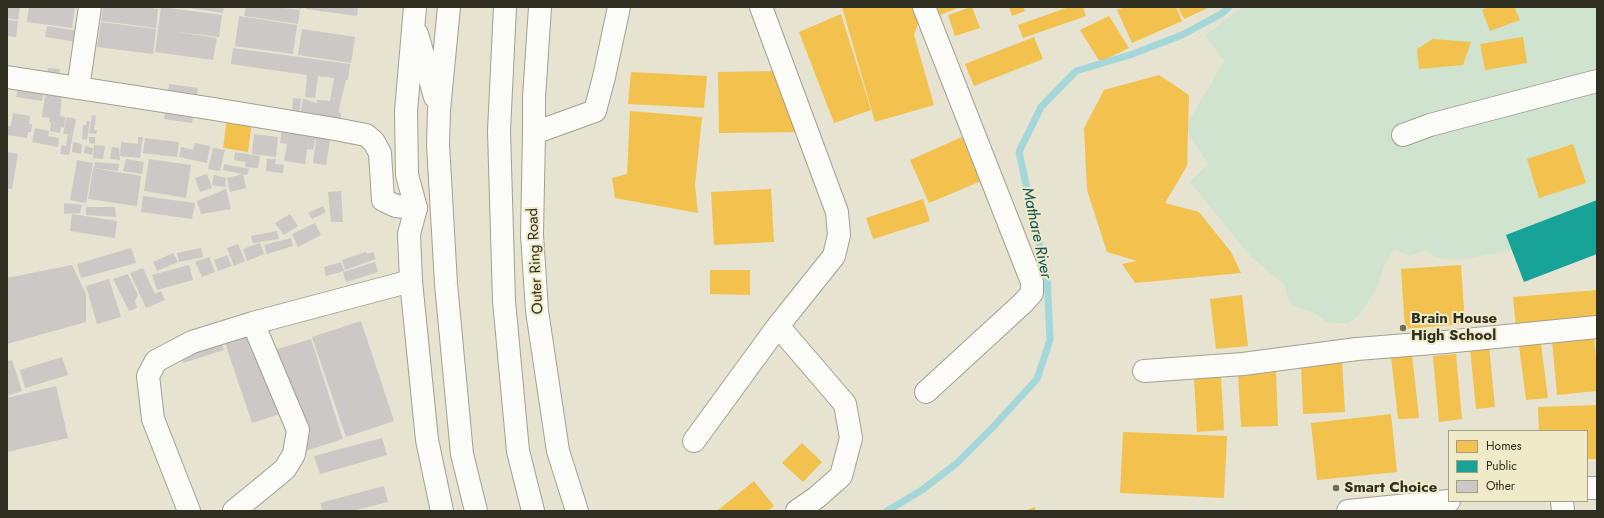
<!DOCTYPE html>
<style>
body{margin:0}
#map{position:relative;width:1604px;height:518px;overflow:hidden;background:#e6e3d0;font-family:Jost,sans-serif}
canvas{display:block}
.frame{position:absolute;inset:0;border:8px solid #302e20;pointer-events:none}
.legend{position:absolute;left:1448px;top:430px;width:140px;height:72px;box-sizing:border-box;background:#efeac7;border:1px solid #a39f84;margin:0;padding:5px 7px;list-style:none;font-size:12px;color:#302e20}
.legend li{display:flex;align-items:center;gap:8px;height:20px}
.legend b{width:20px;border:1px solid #a39f84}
</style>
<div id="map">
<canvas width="1604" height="518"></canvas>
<div class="frame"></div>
<ul class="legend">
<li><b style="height:11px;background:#f2c14e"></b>Homes</li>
<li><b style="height:11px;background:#17a398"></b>Public</li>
<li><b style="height:11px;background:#ccc8c5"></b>Other</li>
</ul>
</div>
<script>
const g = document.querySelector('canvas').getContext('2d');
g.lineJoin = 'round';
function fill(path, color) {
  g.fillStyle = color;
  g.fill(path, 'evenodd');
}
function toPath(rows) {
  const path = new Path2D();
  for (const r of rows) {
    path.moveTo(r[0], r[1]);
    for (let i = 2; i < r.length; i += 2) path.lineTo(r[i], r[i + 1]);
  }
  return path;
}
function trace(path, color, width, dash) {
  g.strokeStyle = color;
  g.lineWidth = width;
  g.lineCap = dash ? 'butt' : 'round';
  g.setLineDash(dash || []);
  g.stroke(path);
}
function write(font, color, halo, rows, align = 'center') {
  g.font = font + ' Jost,sans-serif';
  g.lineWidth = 4;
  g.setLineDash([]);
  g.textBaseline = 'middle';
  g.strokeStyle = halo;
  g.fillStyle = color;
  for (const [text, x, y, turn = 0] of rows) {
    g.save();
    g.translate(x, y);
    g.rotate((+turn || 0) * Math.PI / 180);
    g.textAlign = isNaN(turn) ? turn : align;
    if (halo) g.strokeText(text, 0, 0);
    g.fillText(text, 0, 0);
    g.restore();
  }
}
fill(toPath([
 [1243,7,1597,7,1597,209,1507,252,1460,259,1436,258,1426,250,1409,256,1394,249,1384,266,1376,290,1360,313,1348,324,1327,322,1313,312,1293,306,1287,296,1285,285,1251,257,1190,182,1208,164,1185,128,1224,61,1205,35]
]), '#cfe3cf');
fill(toPath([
 [842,7,915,7,920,18,914,35,934,105,875,122],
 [937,7,960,7,940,15],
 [971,7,972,7,980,28,955,36,948,15],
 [1009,7,1023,7,1025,11,1012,16],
 [1069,7,1083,7,1086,16,1023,38,1018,25],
 [1125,7,1176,7,1182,21,1132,43,1117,10],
 [1178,7,1210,7,1184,19],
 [1488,7,1514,7,1520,20,1490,31,1482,10],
 [841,14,871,110,834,123,799,32],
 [1109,16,1129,48,1100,62,1080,30],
 [1034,37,1043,59,974,86,965,64],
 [1523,37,1527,63,1485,70,1480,44],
 [1433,39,1471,42,1463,65,1419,69,1417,49],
 [779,71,802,132,719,133,718,72],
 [631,72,707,76,704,108,628,104],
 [1159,75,1189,95,1187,166,1165,203,1199,212,1231,252,1241,273,1135,283,1122,264,1137,261,1107,252,1087,190,1084,128,1104,90],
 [228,111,253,114,248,152,223,148],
 [630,111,702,117,695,185,698,213,615,198,612,178,627,174],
 [962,137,981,181,929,203,910,160],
 [1573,144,1586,183,1539,198,1527,159],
 [771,189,774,242,714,245,711,192],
 [923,199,930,221,873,239,866,218],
 [1461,265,1465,324,1405,329,1401,269],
 [710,270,750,270,750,295,710,294],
 [1597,290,1597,321,1516,329,1513,297],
 [1242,295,1248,346,1216,349,1210,299],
 [1594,337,1597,370,1597,391,1557,395,1552,341],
 [1541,344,1548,398,1526,400,1519,346],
 [1489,346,1495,407,1476,409,1470,348],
 [1412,354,1419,418,1398,419,1391,356],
 [1456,354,1462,419,1439,422,1433,356],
 [1342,360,1345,412,1303,414,1301,362],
 [1276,372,1278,426,1241,427,1238,374],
 [1221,376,1224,430,1197,432,1194,377],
 [1597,405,1597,459,1587,459,1587,431,1539,431,1538,407],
 [1391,414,1397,472,1317,480,1311,423],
 [1123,432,1227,436,1224,498,1120,493],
 [802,443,822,462,803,482,782,463],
 [754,481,774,506,768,511,717,511],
 [1035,507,1036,511,1024,511]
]), '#f2c14e');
fill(toPath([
 [1597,200,1597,254,1524,282,1506,235]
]), '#17a398');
trace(toPath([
 [887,511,922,490,957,463,993,427,1037,379,1050,340,1047,275,1036,231,1019,152,1041,107,1076,71,1130,55,1182,35,1221,14,1229,7]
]), '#a4d7da', 7);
fill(toPath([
 [7,7,20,7,18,20,7,18],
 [29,7,75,8,72,28,27,22],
 [103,7,146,7,158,9,156,28,101,21],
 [161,7,222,15,219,37,171,31,217,38,213,60,155,52],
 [183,7,224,7,223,13],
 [246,7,276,7,300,10,298,24,244,16],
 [291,7,301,7,301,9],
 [307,7,358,7,357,16,306,9],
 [239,16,297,25,293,54,235,46],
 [7,20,18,21,16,37,7,36],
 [101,22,156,29,153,54,97,47],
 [47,26,78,31,77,42,45,37],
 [302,29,355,37,351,63,298,55],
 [233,48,350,64,348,80,346,80,339,109,339,113,341,113,340,124,329,123,330,116,321,115,320,126,332,128,326,165,313,163,316,140,315,139,313,150,307,149,305,164,284,161,287,144,280,143,283,122,298,124,303,99,317,103,317,100,330,101,334,78,318,76,315,98,305,97,307,75,231,64],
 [48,68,60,69,58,87,46,86],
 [21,69,47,73,42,101,16,97],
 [169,84,198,88,192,123,164,119],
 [46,88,62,94,60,116,66,117,64,128,61,127,60,133,50,131,51,122,49,122,50,118,42,117],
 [293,98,301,99,299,113,292,112],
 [13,113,30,116,29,124,32,124,31,132,28,132,27,138,7,135,7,126,11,126],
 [92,115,96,116,94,130,97,130,96,134,89,133],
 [67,117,76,119,69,155,60,154,62,145,66,146,68,134,63,134],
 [87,121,90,121,87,140,82,139,83,125,86,125],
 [35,128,49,131,48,136,59,138,58,147,32,142],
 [254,134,278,137,276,157,252,154],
 [89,137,95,137,95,144,89,143],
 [138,137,143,137,140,158,120,156,121,142,138,144],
 [145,138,179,142,177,157,143,153],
 [73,142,82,144,81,154,72,152],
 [195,143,210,146,207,163,179,157,181,147,193,150],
 [94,145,105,146,103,159,93,158],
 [85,146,93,148,92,155,84,153],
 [112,147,119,148,120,160,110,159],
 [213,148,225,150,220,171,208,169],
 [7,152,18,154,12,189,7,188],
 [235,152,260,156,258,168,245,167,246,162,234,160],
 [126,159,144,162,142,174,123,171],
 [149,159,191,165,186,198,144,191],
 [267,159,276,159,275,164,284,165,283,173,266,171],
 [77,160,93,163,86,203,70,200],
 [95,162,119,164,118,171,94,168],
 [224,164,249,169,247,175,223,170],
 [93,168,141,176,137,206,88,199],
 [207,174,212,188,200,192,195,178],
 [243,174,246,188,230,192,227,178],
 [214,175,226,178,225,187,212,185],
 [226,189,231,209,201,214,197,201],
 [341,191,343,222,331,222,328,192],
 [143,196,195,203,192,219,141,212],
 [64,203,82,205,80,213,64,214],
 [323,206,326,212,312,219,308,213],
 [86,207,115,207,116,217,86,215],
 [72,214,117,221,115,238,70,231],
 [290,214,298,226,284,235,275,223],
 [315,223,321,235,298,247,292,234],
 [277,231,279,239,253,243,251,236],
 [291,238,293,246,267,254,264,245],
 [260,243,264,254,247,261,243,249],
 [238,244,245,261,234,266,227,248],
 [131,248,136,263,81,278,77,264],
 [201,248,203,257,179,262,177,253],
 [366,252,367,254,373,252,376,259,345,270,342,260],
 [173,253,178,262,157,271,153,262],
 [227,255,232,266,218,271,214,260],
 [209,257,215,272,202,277,195,262],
 [341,262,344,271,326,276,324,267],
 [375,262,378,272,346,282,343,272],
 [72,265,86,294,86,322,7,344,7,278],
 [189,265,193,280,157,290,152,275],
 [143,268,155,294,161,291,165,300,146,308,130,273],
 [128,274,138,295,135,301,137,308,129,311,113,279],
 [109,279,121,317,97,324,86,286],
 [252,318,264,353,311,339,343,439,293,455,280,414,252,423,220,328],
 [361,321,394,421,346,437,312,337],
 [217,329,224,350,183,363,176,342],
 [62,357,68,375,25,388,20,370],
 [12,360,22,391,7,396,7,361],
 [56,386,68,438,7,452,7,398],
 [382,438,387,455,320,474,314,456],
 [384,486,388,502,352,511,323,511,320,503]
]), '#ccc8c5');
const minor = toPath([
 [924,7,1032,282,1032,293,1023,303,926,392],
 [7,77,214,109,335,129,366,135,374,142,380,153,383,200,396,206,416,208],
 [78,88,90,7],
 [534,133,595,111,604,77,619,7],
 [1403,135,1430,125,1597,81],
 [778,326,845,404,851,438,841,476,816,498,797,511],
 [1144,371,1243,364,1357,349,1445,342,1597,327],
 [694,441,778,326,834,256,839,235,837,212,761,7],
 [1587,488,1597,488],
 [1562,501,1563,511],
 [189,511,153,419,148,376,156,361,192,342,253,323,411,281],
 [234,511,285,469,294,454,298,430,253,323],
 [1348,511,1449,501]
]);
const major = toPath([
 [415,7,406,111,407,175,416,208,409,234,411,281,427,440,442,511],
 [449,7,439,110,438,145,440,179,446,284,462,454,476,511],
 [505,7,499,131,504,301,518,451,533,511],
 [540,7,534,98,534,133,532,235,537,311,558,451,577,511],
 [417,34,435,97]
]);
trace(minor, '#a2a092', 24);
trace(major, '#a2a092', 24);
trace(minor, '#fbfbf8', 22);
trace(major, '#fbfbf8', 22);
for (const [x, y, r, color] of [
 [1403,328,4,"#706d5e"],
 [1336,488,4,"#706d5e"]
]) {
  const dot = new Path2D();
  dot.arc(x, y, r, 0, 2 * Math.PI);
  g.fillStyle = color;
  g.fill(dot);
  trace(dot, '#efeac7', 1.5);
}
write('15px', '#302e20', '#efeac7', [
 ["Outer Ring Road",536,261,-93]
]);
write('bold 15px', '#302e20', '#efeac7', [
 ["Brain House",1411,319],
 ["High School",1411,336],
 ["Smart Choice",1344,488]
], 'left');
write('italic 16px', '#13535d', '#efeac7', [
 ["Mathare River",1036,233,78]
]);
</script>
